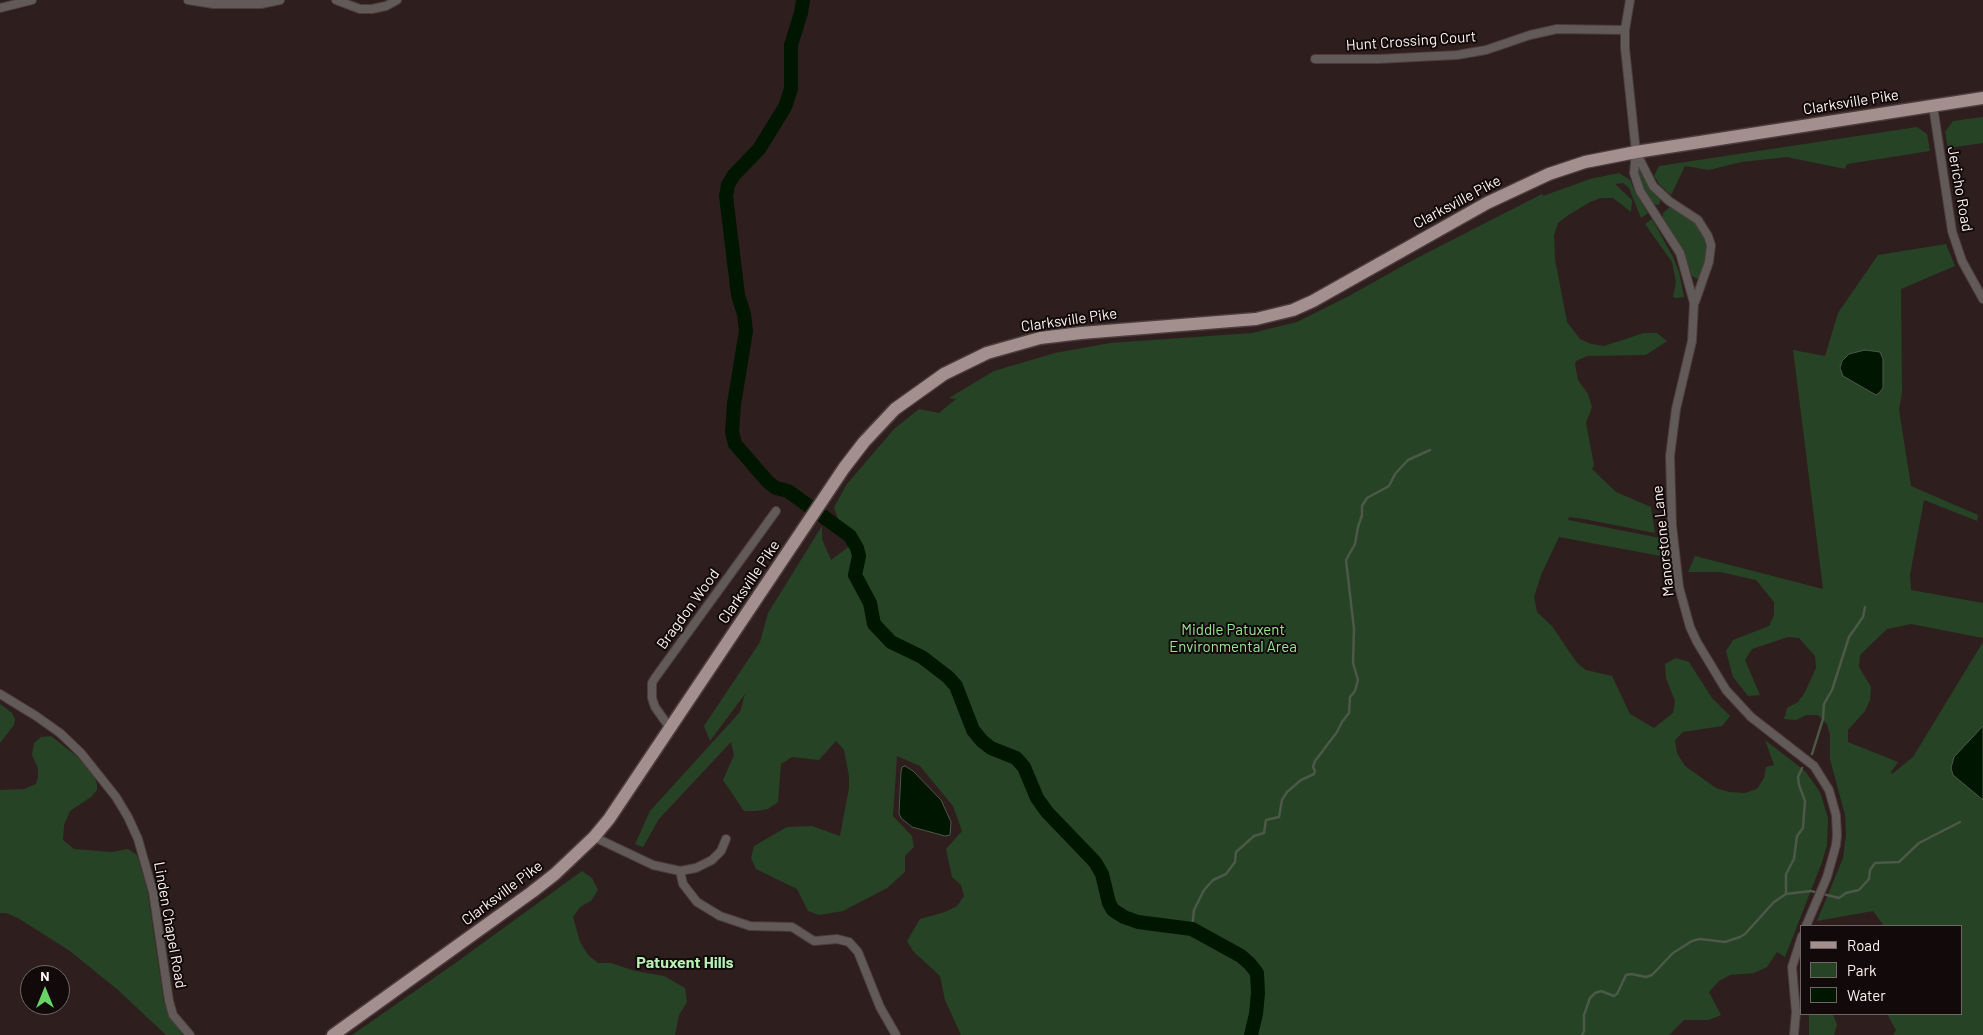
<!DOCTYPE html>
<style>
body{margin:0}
#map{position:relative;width:1983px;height:1035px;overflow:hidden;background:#2f1e1e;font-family:Barlow,sans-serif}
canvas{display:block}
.legend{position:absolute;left:1800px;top:925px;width:162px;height:90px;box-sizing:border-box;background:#120a0a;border:1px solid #706666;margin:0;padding:6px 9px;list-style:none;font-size:15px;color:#fef1f1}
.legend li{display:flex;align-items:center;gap:10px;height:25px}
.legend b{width:25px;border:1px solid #706666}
.north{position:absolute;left:20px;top:965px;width:50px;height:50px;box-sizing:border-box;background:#120a0a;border:1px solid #706666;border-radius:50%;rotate:0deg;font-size:14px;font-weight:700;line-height:20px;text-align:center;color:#fef1f1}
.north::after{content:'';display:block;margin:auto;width:18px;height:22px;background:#68d465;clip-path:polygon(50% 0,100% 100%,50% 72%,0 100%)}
</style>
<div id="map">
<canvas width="1983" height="1035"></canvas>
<ul class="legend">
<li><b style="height:6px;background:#a28f8e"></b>Road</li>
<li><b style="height:14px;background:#264425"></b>Park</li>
<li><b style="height:14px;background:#001600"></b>Water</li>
</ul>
<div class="north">N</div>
</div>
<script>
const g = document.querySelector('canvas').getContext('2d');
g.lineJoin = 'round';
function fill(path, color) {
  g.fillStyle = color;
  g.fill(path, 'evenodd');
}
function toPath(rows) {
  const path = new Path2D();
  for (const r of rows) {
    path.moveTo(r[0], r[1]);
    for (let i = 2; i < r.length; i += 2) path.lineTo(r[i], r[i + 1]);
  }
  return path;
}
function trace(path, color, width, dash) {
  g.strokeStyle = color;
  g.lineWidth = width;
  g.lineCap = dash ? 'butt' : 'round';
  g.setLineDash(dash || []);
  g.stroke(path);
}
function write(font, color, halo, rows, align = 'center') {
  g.font = font + ' Barlow,sans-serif';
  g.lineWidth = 4;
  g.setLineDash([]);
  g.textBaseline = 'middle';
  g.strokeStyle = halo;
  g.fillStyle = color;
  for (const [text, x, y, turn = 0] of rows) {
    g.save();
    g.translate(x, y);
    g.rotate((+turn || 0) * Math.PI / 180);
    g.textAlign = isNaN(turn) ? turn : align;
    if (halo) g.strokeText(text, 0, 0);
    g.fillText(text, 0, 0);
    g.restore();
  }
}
fill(toPath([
 [1983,117,1983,143,1948,148,1945,132,1953,121],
 [1917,127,1927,134,1930,151,1847,164,1845,169,1787,157,1741,162,1709,170,1685,166,1671,195,1660,185,1654,176,1659,166],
 [1640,169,1647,183,1660,199,1660,203,1658,205,1653,204,1644,190,1638,174,1637,170],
 [1619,173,1630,180,1636,194,1648,213,1641,218,1629,188,1623,183,1615,184,1632,200,1631,212,1613,198,1601,198,1590,202,1567,216,1558,223,1554,235,1555,259,1567,322,1580,339,1591,344,1604,346,1644,333,1657,333,1667,341,1646,355,1587,356,1576,361,1575,364,1578,380,1588,394,1592,407,1586,423,1594,465,1592,469,1616,492,1651,507,1655,533,1584,519,1569,517,1568,520,1665,539,1666,557,1559,537,1541,575,1534,597,1537,612,1552,626,1577,663,1586,670,1612,676,1630,714,1654,728,1673,713,1675,701,1666,678,1665,664,1676,658,1689,662,1712,698,1730,716,1722,726,1683,732,1675,740,1677,753,1685,766,1716,788,1729,792,1745,793,1757,789,1764,778,1766,767,1774,765,1765,740,1805,771,1820,792,1828,818,1827,845,1822,862,1785,957,1777,952,1767,967,1754,973,1730,975,1719,981,1709,992,1721,1015,1709,1020,1684,1020,1669,1035,961,1035,945,1000,940,976,913,951,907,941,920,919,945,912,957,906,964,896,961,885,952,877,946,849,962,831,953,806,920,766,897,756,893,816,912,836,914,847,905,856,905,872,887,888,843,911,819,915,808,911,797,889,756,869,751,858,754,846,787,827,812,826,840,836,849,788,849,776,844,750,836,741,819,760,792,757,781,764,778,802,768,809,757,811,744,811,723,780,734,755,731,742,659,819,643,847,635,844,650,811,740,712,745,694,710,741,704,726,760,642,768,613,822,526,822,539,831,560,855,542,839,522,834,507,847,484,894,429,919,409,939,413,956,399,949,398,994,371,1055,353,1110,343,1252,333,1297,322,1349,296,1415,259,1542,194,1543,196,1590,179],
 [1670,207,1673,207,1694,221,1704,236,1707,250,1707,260,1700,277,1697,279,1692,276,1679,244,1663,218,1663,213],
 [1652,219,1673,257,1679,272,1684,297,1676,298,1673,297,1676,282,1672,262,1645,224],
 [1946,244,1955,266,1901,289,1902,392,1899,410,1911,486,1978,515,1977,521,1924,500,1910,575,1911,590,1983,603,1983,638,1911,624,1887,629,1860,655,1859,667,1871,687,1870,700,1865,711,1848,730,1848,742,1898,762,1891,772,1892,774,1913,757,1983,642,1983,1035,1893,1035,1896,1030,1887,1014,1962,1014,1962,926,1884,926,1873,911,1817,921,1843,858,1846,834,1845,815,1830,759,1830,735,1827,724,1818,715,1806,715,1796,720,1784,719,1787,708,1798,702,1805,692,1816,668,1815,656,1799,638,1788,637,1752,649,1745,660,1760,695,1748,696,1733,677,1726,651,1733,640,1769,626,1774,615,1774,602,1756,580,1720,572,1688,572,1695,556,1823,589,1793,350,1825,356,1838,313,1878,255],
 [0,704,12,713,15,719,14,725,0,743],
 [51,736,78,757,94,776,97,784,97,790,91,797,70,811,64,825,63,840,74,849,112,852,128,849,137,855,147,889,164,1003,183,1035,166,1035,118,990,70,951,18,918,6,913,0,913,0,790,24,789,36,784,38,777,38,768,32,755,34,743,41,737],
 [582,871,592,878,598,890,591,901,580,907,573,917,580,942,588,955,598,963,611,963,635,971,664,976,685,988,687,1002,679,1015,675,1035,352,1035,454,964],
 [1809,1014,1833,1014,1837,1025,1834,1035,1809,1035]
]), '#264425');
const water = toPath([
 [1865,350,1880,352,1883,359,1883,388,1879,393,1876,395,1843,376,1840,368,1842,361,1849,354,1865,350],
 [1983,726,1983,800,1953,775,1951,768,1954,757,1983,726],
 [905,766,913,771,941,800,951,822,950,835,945,836,912,827,901,818,899,813,901,772,902,767,905,766]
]);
fill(water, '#001600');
trace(water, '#4c5848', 1);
trace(toPath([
 [1812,754,1823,719,1824,704,1832,690,1849,637,1863,617,1865,607],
 [1786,894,1786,874,1794,859,1797,836,1803,828,1805,801,1799,785,1798,777,1802,768],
 [1192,929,1194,910,1204,890,1213,880,1226,874,1235,862,1236,852,1254,836,1264,833,1266,820,1279,817,1282,800,1287,792,1301,780,1314,774,1315,771,1313,767,1315,761,1337,732,1342,722,1349,713,1350,697,1355,691,1358,680,1353,663,1354,629,1346,560,1355,544,1358,527,1362,515,1362,506,1367,498,1389,486,1395,474,1408,460,1430,450],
 [1582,1035,1584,1031,1584,1015,1590,998,1595,993,1601,991,1614,996,1617,994,1626,975,1631,974,1646,977,1652,975,1673,953,1692,941,1700,939,1725,942,1740,937,1745,934,1774,902,1786,894,1811,891,1839,898,1846,893,1859,890,1869,879,1870,870,1875,863,1899,862,1919,843,1960,822]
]), '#4c5848', 2.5);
trace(toPath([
 [803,0,801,13,791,45,791,89,785,107,759,149,734,175,728,185,726,196,738,295,744,314,746,331,734,404,732,432,735,444,768,482,776,488,788,491,850,536,857,548,859,556,855,575,870,603,874,624,891,642,922,657,948,677,956,686,973,730,982,741,991,748,1016,758,1024,767,1037,798,1047,812,1095,862,1102,874,1109,903,1113,910,1124,917,1138,922,1192,929,1241,956,1250,964,1257,973,1258,993,1256,1014,1251,1035]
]), '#001600', 14);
const minor = toPath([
 [188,0,213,4,261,4,280,0],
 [336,0,360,9,372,9,386,6,397,0],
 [1630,0,1625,30,1625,48,1636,152,1634,173,1640,191,1680,253,1694,303,1692,341,1676,409,1670,456,1672,525,1679,587,1690,627,1697,642,1726,690,1751,717,1814,766,1829,790,1836,815,1837,835,1836,845,1827,877,1806,926],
 [0,8,32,0],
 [1315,59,1378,59,1457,55,1486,50,1530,35,1557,29,1625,30],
 [1933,106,1952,231,1962,261,1983,299],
 [1637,154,1653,186,1669,201,1698,220,1708,236,1711,245,1709,262,1695,302],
 [0,694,36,716,60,733,81,753,116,797,128,817,138,839,153,892,169,1001,173,1015,190,1035],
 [670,728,655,707,652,698,652,683,655,678,776,511],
 [594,837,653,865,680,871,696,868,712,860,721,851,726,839],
 [680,871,683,884,697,902,720,916,750,926,792,927,814,941,837,939,849,942,858,952,880,1007,896,1035],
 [1794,1035,1796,1012,1792,967,1802,936]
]);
const primary = toPath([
 [333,1035,532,892,555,874,594,837,609,819,844,468,864,442,895,409,944,374,987,353,1040,338,1081,333,1256,319,1293,310,1313,301,1487,203,1549,174,1585,162,1636,152,1983,98]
]);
trace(minor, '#4c3c3c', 10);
trace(primary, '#4c3c3c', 15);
trace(minor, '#625959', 8);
trace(primary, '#a28f8e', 12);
write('15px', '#fef1f1', '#120a0a', [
 ["Hunt Crossing Court",1411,41,-4],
 ["Clarksville Pike",1851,102,-9],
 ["Jericho Road",1960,189,80],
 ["Clarksville Pike",1457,202,-28],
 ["Clarksville Pike",1069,320,-8],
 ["Manorstone Lane",1663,541,-96],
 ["Clarksville Pike",749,582,-56],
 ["Bragdon Wood",688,609,-54],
 ["Clarksville Pike",502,893,-37],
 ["Linden Chapel Road",170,925,80]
]);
write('15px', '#9ae395', '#120a0a', [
 ["Middle Patuxent",1233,630],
 ["Environmental Area",1233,647]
]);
write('bold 16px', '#b7f0b3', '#120a0a', [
 ["Patuxent Hills",685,963]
]);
</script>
